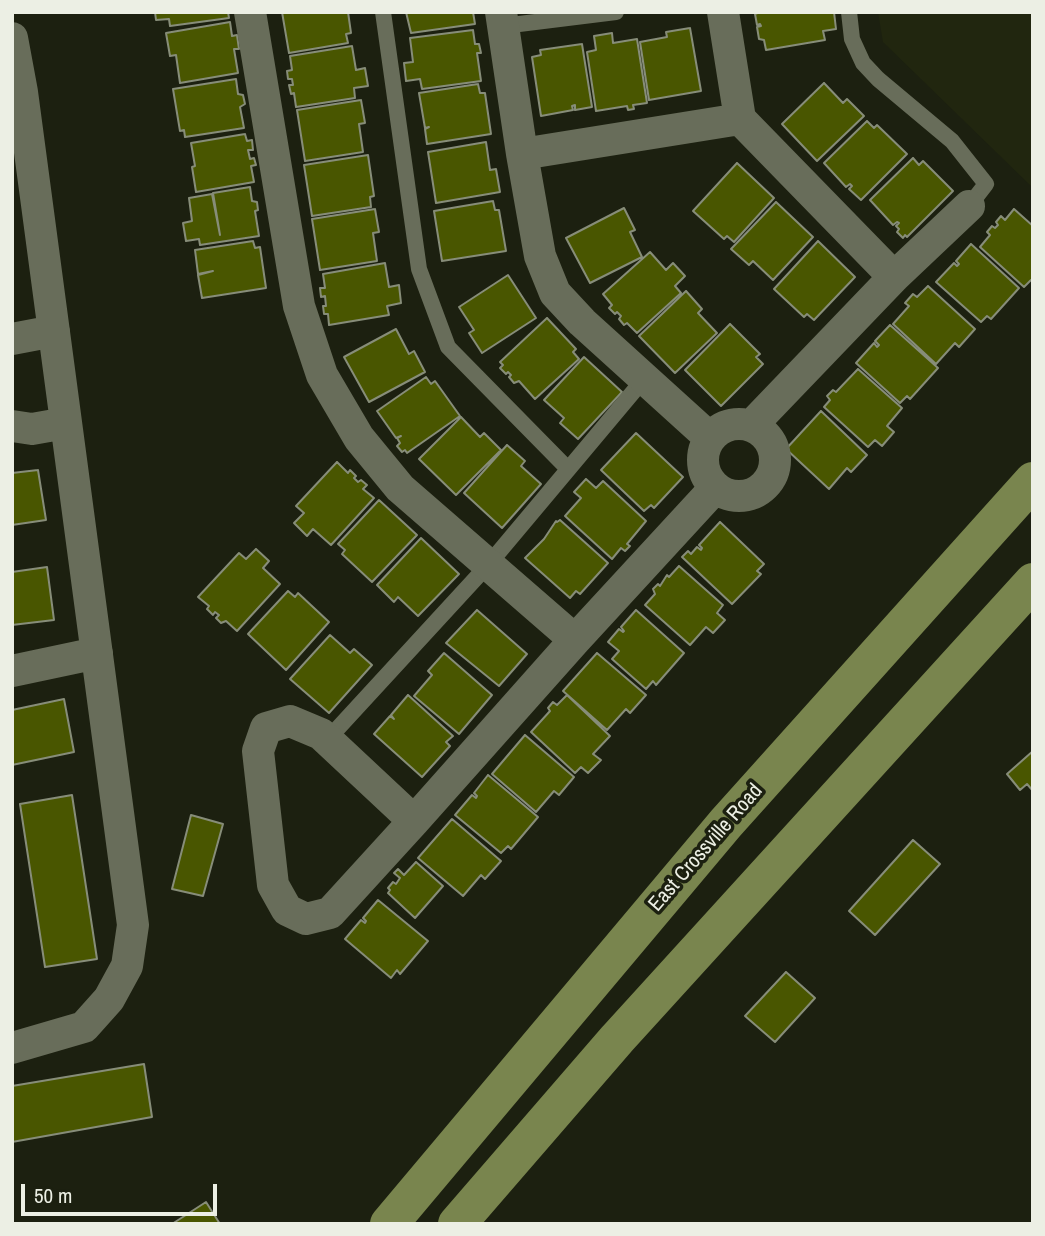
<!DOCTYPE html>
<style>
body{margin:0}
#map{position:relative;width:1045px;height:1236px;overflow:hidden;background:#1c2010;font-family:"Archivo Narrow",sans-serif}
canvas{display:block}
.frame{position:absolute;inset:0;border:14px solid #ecefe4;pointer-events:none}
.scale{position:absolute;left:21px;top:1184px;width:196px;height:32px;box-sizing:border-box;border:4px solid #ecefe4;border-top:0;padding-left:9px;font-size:21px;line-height:24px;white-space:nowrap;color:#ecefe4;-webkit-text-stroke:5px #1c2010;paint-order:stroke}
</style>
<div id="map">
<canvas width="1045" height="1236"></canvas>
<div class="frame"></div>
<div class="scale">50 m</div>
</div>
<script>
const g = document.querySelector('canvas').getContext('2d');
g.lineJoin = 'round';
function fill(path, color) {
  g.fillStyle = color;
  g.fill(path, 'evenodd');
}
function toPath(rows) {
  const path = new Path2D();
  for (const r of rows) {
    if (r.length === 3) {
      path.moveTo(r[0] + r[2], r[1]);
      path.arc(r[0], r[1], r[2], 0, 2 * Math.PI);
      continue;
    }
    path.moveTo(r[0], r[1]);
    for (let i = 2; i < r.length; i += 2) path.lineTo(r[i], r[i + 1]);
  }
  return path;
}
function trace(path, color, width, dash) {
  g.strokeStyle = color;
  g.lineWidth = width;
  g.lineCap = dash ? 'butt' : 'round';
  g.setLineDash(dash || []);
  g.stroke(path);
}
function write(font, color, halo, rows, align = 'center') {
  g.font = font + ' "Archivo Narrow",sans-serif';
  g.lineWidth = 7;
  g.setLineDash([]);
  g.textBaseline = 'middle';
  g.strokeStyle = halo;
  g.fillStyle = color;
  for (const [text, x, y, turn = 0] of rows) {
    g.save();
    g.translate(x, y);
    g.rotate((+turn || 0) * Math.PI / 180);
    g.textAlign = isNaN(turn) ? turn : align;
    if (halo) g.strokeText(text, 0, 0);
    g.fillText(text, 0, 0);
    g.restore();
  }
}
fill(toPath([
 [878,12,1033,12,1033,188,883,42]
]), '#21260f');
const building = toPath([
 [155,12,228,12,229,18,170,26,169,19,156,20,155,12],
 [282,12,348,12,351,33,346,34,348,43,289,53,282,12],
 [406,12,473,12,475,24,411,33,406,12],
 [760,12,834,12,836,29,823,31,825,40,766,50,764,40,759,39,757,27,761,26,760,24,757,25,755,14,760,12],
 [230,22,232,36,237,35,239,49,234,49,238,73,180,83,176,55,170,56,166,33,230,22],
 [690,28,701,91,649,100,640,42,667,37,666,32,690,28],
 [473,30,475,44,479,44,481,53,477,53,481,81,422,89,420,79,406,81,404,63,413,62,410,38,473,30],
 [612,33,613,43,637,39,647,103,633,105,634,109,628,110,627,106,596,111,587,52,596,50,594,36,612,33],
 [582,44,592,107,575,110,575,105,572,106,573,110,541,116,532,57,541,55,540,50,582,44],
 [352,46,356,70,365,68,368,86,354,88,355,98,296,107,294,93,291,94,289,85,293,85,292,79,288,79,287,71,292,70,290,56,352,46],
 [236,79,238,94,243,95,245,104,240,107,244,128,185,137,184,130,180,131,173,89,236,79],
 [824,83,843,103,847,99,864,116,817,161,782,124,824,83],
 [478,84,480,93,485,93,491,134,427,144,425,129,429,127,425,128,419,93,478,84],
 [361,100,365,123,359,124,363,152,305,161,297,110,361,100],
 [867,121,874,128,877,125,907,154,861,200,849,189,852,186,850,184,846,187,824,163,867,121],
 [245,134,247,141,252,140,253,150,248,150,250,159,254,158,256,165,251,166,254,182,196,192,192,167,195,166,191,143,245,134],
 [486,142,490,170,496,169,500,192,436,203,428,152,486,142],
 [368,155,374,196,370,197,371,207,312,216,304,165,368,155],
 [913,158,919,165,923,161,953,191,907,237,905,235,903,238,897,232,899,229,896,226,899,223,897,222,893,225,870,200,913,158],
 [737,163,774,198,734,242,727,236,724,239,693,211,737,163],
 [250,187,252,201,257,202,258,210,255,211,259,236,200,245,199,239,186,241,183,223,192,221,189,198,212,194,220,235,213,193,250,187],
 [493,201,495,210,499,210,506,251,442,261,434,211,493,201],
 [776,202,813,237,773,280,753,261,749,265,731,249,776,202],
 [624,208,635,230,630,232,642,257,590,283,566,238,624,208],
 [375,209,379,232,373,233,377,261,320,270,312,219,375,209],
 [1014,209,1033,226,1033,281,1031,280,1024,287,980,247,990,235,987,232,992,226,995,228,998,225,996,222,1001,216,1005,220,1014,209],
 [253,241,255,248,260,247,266,288,202,298,198,275,213,271,198,274,195,250,253,241],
 [818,241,855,277,814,320,807,314,804,317,774,289,818,241],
 [971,244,1019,288,991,319,987,316,981,322,936,282,954,263,957,266,959,264,956,261,971,244],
 [650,252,666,270,673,263,685,276,675,286,681,293,637,333,627,323,624,325,619,319,621,316,617,312,615,314,609,308,612,305,603,294,650,252],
 [385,263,389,287,399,285,401,303,387,306,389,315,329,325,328,314,324,314,323,306,326,306,325,296,321,297,320,288,325,288,323,274,385,263],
 [508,275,536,318,482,353,469,333,474,330,459,307,508,275],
 [928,286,975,329,959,347,955,343,936,364,893,324,909,306,905,303,913,294,917,297,928,286],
 [686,291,702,309,698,313,717,333,675,373,639,336,686,291],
 [547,318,576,349,573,352,579,359,535,399,519,381,514,383,509,377,511,375,508,372,506,374,500,368,503,365,500,362,547,318],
 [730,324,760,354,756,357,763,364,721,406,685,370,730,324],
 [890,325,938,368,910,399,907,396,900,403,856,363,874,343,877,347,879,345,875,341,890,325],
 [396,329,409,354,414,351,425,372,369,402,344,357,396,329],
 [584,357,622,392,578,439,560,423,564,418,544,400,584,357],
 [858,369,902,408,887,426,894,432,882,446,875,440,868,447,824,407,830,400,827,396,833,390,836,392,858,369],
 [426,377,431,384,435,381,460,416,407,453,405,450,402,452,397,446,400,443,397,438,401,436,396,438,377,411,426,377],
 [821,411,867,455,851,472,847,468,829,489,786,449,821,411],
 [461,417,480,437,484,433,501,450,456,495,419,459,461,417],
 [636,433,683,477,654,508,651,505,644,511,601,470,636,433],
 [507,445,525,461,521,466,541,484,502,528,464,493,507,445],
 [337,462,348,473,350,470,356,476,354,478,358,482,361,480,367,485,363,489,374,498,331,545,313,529,307,536,294,523,304,513,296,506,337,462],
 [38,470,46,520,12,525,12,473,38,470],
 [586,479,596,488,603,481,646,521,627,544,630,546,625,551,621,548,612,559,565,516,581,498,574,492,586,479],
 [379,500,417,535,372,582,342,554,345,550,338,544,379,500],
 [560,520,608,563,580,594,576,591,570,598,525,558,544,539,556,521,557,522,560,520],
 [720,522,764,564,757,571,761,574,732,604,682,557,688,551,691,554,697,547,701,550,702,548,699,545,720,522],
 [421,538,459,574,418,616,398,597,394,602,377,585,421,538],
 [256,549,269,561,263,568,280,584,237,631,226,621,221,623,216,618,219,615,215,612,213,615,207,609,209,606,198,597,239,553,246,559,256,549],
 [679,566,723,605,717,613,725,620,713,633,706,627,690,645,645,605,655,594,653,589,658,584,660,586,667,575,669,577,679,566],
 [47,567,54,620,12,625,12,572,47,567],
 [288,591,295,597,298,593,329,622,286,670,248,634,288,591],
 [477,610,527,654,499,686,446,643,477,610],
 [636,610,684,653,656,685,653,681,646,689,612,659,619,651,608,642,619,629,623,632,624,631,621,627,636,610],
 [330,635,350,653,354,649,372,665,329,713,290,679,330,635],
 [444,653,492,695,459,734,414,696,432,675,428,671,444,653],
 [597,653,646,695,630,713,626,709,607,730,563,691,597,653],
 [408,695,453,736,446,742,450,746,422,777,374,734,390,716,394,719,391,715,408,695],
 [567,695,610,736,593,754,601,760,588,773,581,767,575,773,531,732,550,711,548,708,553,702,557,705,567,695],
 [64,699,74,752,12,765,12,710,64,699],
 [525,735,574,777,559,795,554,791,536,812,492,774,525,735],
 [1033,751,1033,791,1027,784,1020,790,1007,774,1033,751],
 [488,775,538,817,511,849,508,846,501,853,455,815,472,795,476,798,477,796,474,793,488,775],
 [72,795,97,959,45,967,20,804,72,795],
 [191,815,223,824,203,896,172,889,191,815],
 [452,819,501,861,485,879,481,875,463,896,418,858,452,819],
 [913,840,940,864,875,935,849,911,913,840],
 [416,862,443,886,415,918,388,893,390,890,388,888,393,882,396,884,400,878,394,873,398,869,404,875,416,862],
 [378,900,428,941,400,974,397,970,391,978,345,939,361,920,365,923,366,921,363,918,378,900],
 [786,972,815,998,775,1042,745,1016,786,972],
 [144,1064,152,1117,12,1142,12,1086,144,1064],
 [206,1202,220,1224,172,1224,206,1202]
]);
fill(building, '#495600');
trace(building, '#878d79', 2);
trace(toPath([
 [383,12,419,269,448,347,568,469],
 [849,12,852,39,863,63,878,79,952,141,986,184,969,206],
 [503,26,616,12],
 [328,739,488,565,644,379]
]), '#686d5a', 16);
trace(toPath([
 [250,12,299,306,322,375,359,438,400,488,575,640],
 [501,12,522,154,540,256,555,293,582,322,710,438],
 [723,12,740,119,894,277],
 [12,38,22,92,133,925,127,966,109,999,84,1027,12,1048],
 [522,154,740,119],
 [12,339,54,331],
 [739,460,36],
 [12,426,32,429,66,423],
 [751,426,894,277,969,206],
 [12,671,97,653],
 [414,821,321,734,290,721,266,728,258,751,273,885,287,910,306,919,330,913,414,821,575,640,715,488]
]), '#686d5a', 32);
trace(toPath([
 [389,1224,726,823,1033,481],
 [457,1224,617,1039,1033,582]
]), '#79854e', 38);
write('21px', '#ecefe4', '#1c2010', [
 ["East Crossville Road",706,848,-49]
]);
</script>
